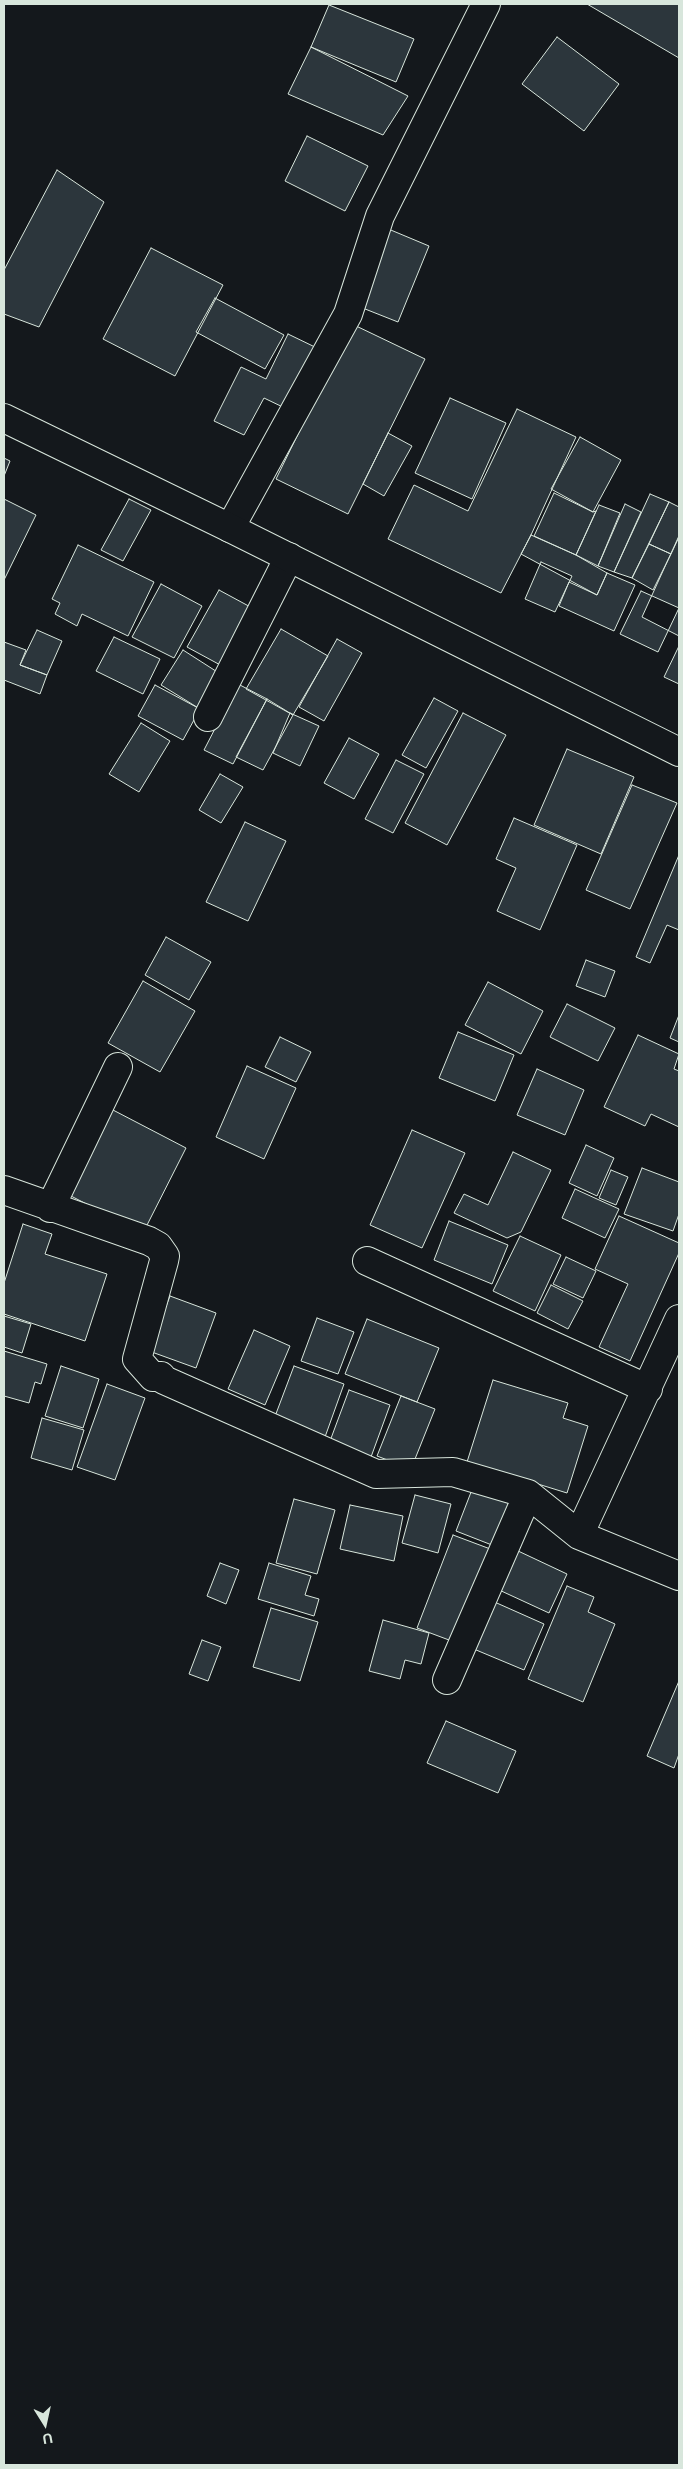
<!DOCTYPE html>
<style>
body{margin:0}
#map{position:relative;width:683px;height:2469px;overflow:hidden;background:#14181c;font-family:Helvetica,sans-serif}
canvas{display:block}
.frame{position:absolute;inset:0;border:5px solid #d8e6dc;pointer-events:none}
.north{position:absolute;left:20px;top:2399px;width:50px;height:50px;-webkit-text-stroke:4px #14181c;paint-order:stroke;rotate:170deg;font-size:14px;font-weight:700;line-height:20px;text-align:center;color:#d8e6dc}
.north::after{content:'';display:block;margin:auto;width:18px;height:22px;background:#d8e6dc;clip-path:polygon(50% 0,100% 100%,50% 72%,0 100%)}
</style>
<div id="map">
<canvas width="683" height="2469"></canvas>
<div class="frame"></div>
<div class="north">U</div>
</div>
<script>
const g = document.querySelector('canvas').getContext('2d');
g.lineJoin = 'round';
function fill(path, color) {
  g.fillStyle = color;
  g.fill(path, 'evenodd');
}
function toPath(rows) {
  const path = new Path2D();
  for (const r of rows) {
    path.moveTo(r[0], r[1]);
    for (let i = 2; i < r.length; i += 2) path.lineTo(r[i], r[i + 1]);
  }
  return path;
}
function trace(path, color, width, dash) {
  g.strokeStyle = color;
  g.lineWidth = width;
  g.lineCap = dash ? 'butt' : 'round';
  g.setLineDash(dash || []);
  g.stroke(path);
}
const building = toPath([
 [587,4,679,4,679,58,587,4],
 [329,5,414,39,396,82,311,47,329,5],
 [557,37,619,84,584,131,522,84,557,37],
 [311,47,408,96,383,135,288,94,311,47],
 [307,136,368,166,345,211,285,181,307,136],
 [57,170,104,202,39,327,4,314,4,270,57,170],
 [386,228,429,246,398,322,355,305,386,228],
 [151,248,223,285,175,376,103,339,151,248],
 [215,298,284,335,265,369,196,332,215,298],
 [352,324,425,359,348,514,276,479,352,324],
 [288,334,319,349,289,410,264,398,244,435,214,421,241,367,266,379,288,334],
 [450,398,506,423,472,499,415,473,450,398],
 [517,409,576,437,531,535,501,593,388,539,414,485,468,511,517,409],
 [388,433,412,446,384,496,363,484,388,433],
 [580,437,621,460,593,512,551,489,580,437],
 [4,458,10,461,4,476,4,458],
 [554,493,593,512,596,511,576,555,534,536,554,493],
 [650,494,669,502,632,578,614,572,650,494],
 [4,499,36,515,4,580,4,499],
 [129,499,151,510,123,561,101,550,129,499],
 [669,502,679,507,679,537,671,554,649,544,669,502],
 [625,504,641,512,614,572,598,566,625,504],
 [599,505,620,513,598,566,576,555,599,505],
 [531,535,576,555,607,573,597,595,521,554,531,535],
 [678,538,679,538,679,636,642,617,678,538],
 [649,544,671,554,653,590,632,578,649,544],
 [78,545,154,582,128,636,82,614,77,626,55,614,60,603,52,599,78,545],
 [541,562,572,576,555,612,525,599,541,562],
 [607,573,635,585,614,631,559,606,569,582,597,595,607,573],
 [161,584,202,606,174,658,132,637,161,584],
 [219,590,256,610,224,667,187,647,219,590],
 [641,591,679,608,658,652,620,634,641,591],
 [281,629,328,656,293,715,246,689,281,629],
 [37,630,62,641,47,675,20,665,37,630],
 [114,637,160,659,143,694,96,671,114,637],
 [337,639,362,653,324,721,299,707,337,639],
 [4,642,26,650,20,665,47,675,40,694,4,680,4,642],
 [679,646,679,684,664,677,679,646],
 [183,650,222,675,200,709,161,685,183,650],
 [238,684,267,699,233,764,204,750,238,684],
 [155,685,200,709,183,740,138,716,155,685],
 [434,698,458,711,426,768,402,755,434,698],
 [267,699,293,715,263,770,236,757,267,699],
 [290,713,319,726,300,766,273,753,290,713],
 [463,713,506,735,447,845,405,823,463,713],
 [141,723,170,741,139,792,109,774,141,723],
 [349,738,379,754,354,799,324,783,349,738],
 [567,749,634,777,601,854,534,825,567,749],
 [396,760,424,774,393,833,365,819,396,760],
 [220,774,243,787,221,823,199,810,220,774],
 [632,785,677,803,630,909,586,890,632,785],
 [514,818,577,845,540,930,497,911,516,868,496,859,514,818],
 [245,822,286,841,248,921,206,902,245,822],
 [679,855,679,930,667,925,650,963,636,957,679,855],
 [166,937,211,962,189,1000,145,975,166,937],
 [586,960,615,971,605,997,576,986,586,960],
 [143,981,195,1011,160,1072,108,1043,143,981],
 [488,982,543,1011,521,1054,465,1025,488,982],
 [567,1004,615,1028,598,1061,550,1037,567,1004],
 [679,1015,679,1042,670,1038,679,1015],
 [458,1032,514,1055,495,1101,439,1078,458,1032],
 [638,1035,679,1054,674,1069,679,1071,679,1127,651,1114,645,1126,604,1107,638,1035],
 [280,1037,311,1052,296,1082,265,1067,280,1037],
 [247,1066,296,1088,264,1159,216,1137,247,1066],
 [537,1069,584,1090,565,1135,517,1115,537,1069],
 [113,1110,186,1148,143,1233,69,1195,113,1110],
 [412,1130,465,1153,422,1248,370,1225,412,1130],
 [586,1145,614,1158,597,1196,569,1183,586,1145],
 [513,1152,551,1170,521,1232,507,1238,454,1213,464,1194,488,1205,513,1152],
 [642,1168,679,1182,679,1214,673,1231,624,1214,642,1168],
 [611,1170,628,1177,616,1205,599,1198,611,1170],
 [575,1189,619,1209,605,1238,562,1218,575,1189],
 [619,1216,679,1243,679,1253,630,1361,599,1347,628,1284,595,1269,619,1216],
 [449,1221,508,1245,492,1284,434,1260,449,1221],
 [23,1224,52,1234,45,1254,107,1274,85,1341,4,1314,4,1283,23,1224],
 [520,1236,561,1255,535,1311,493,1291,520,1236],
 [566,1257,596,1271,583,1298,553,1284,566,1257],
 [551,1285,583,1301,568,1329,537,1313,551,1285],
 [170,1296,216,1313,196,1368,149,1351,170,1296],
 [4,1316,31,1324,22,1353,4,1347,4,1316],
 [317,1318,354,1332,338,1374,301,1361,317,1318],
 [367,1319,439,1348,417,1402,345,1374,367,1319],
 [254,1330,290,1346,265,1405,228,1389,254,1330],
 [4,1351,47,1364,41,1384,35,1382,29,1403,4,1396,4,1351],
 [61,1366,99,1379,83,1428,45,1416,61,1366],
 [294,1366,344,1384,325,1437,274,1419,294,1366],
 [493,1380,568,1403,563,1418,588,1426,567,1493,467,1462,493,1380],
 [107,1384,145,1398,115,1480,77,1467,107,1384],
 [349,1390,390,1405,371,1457,330,1441,349,1390],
 [401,1396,435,1409,411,1469,377,1456,401,1396],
 [42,1418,84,1430,72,1470,31,1458,42,1418],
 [473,1487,515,1503,497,1547,456,1531,473,1487],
 [415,1495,451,1504,438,1553,402,1543,415,1495],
 [294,1499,335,1510,317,1574,276,1563,294,1499],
 [350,1505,403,1516,394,1561,340,1549,350,1505],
 [453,1535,493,1550,457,1643,417,1628,453,1535],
 [516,1550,567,1574,549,1613,497,1589,516,1550],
 [220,1563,239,1570,226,1604,207,1596,220,1563],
 [269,1563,311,1576,305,1595,319,1599,314,1616,258,1599,269,1563],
 [567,1586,594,1597,588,1612,615,1624,583,1702,528,1679,567,1586],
 [490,1600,544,1624,524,1670,469,1647,490,1600],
 [271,1608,318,1622,300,1681,253,1667,271,1608],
 [383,1620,429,1633,421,1664,405,1660,400,1679,369,1671,383,1620],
 [202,1640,221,1647,208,1681,189,1674,202,1640],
 [679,1681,679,1754,674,1768,647,1756,679,1681],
 [446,1721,516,1751,498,1793,427,1763,446,1721]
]);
fill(building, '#2c363c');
trace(building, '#d8e6dc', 1);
const street = toPath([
 [230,528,348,314,380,216,486,4],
 [208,717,289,557],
 [4,1190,149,1241,158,1246,165,1256,164,1261,137,1359,153,1377,161,1376,164,1380,376,1474,453,1472,528,1494,579,1535,679,1576],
 [50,1208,118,1067],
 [367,1261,648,1389],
 [579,1535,679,1319],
 [447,1680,528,1494]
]);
const highway = toPath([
 [4,418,230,528,679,752]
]);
trace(street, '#d8e6dc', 30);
trace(highway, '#d8e6dc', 30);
trace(street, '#14181c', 28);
trace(highway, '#14181c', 28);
</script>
